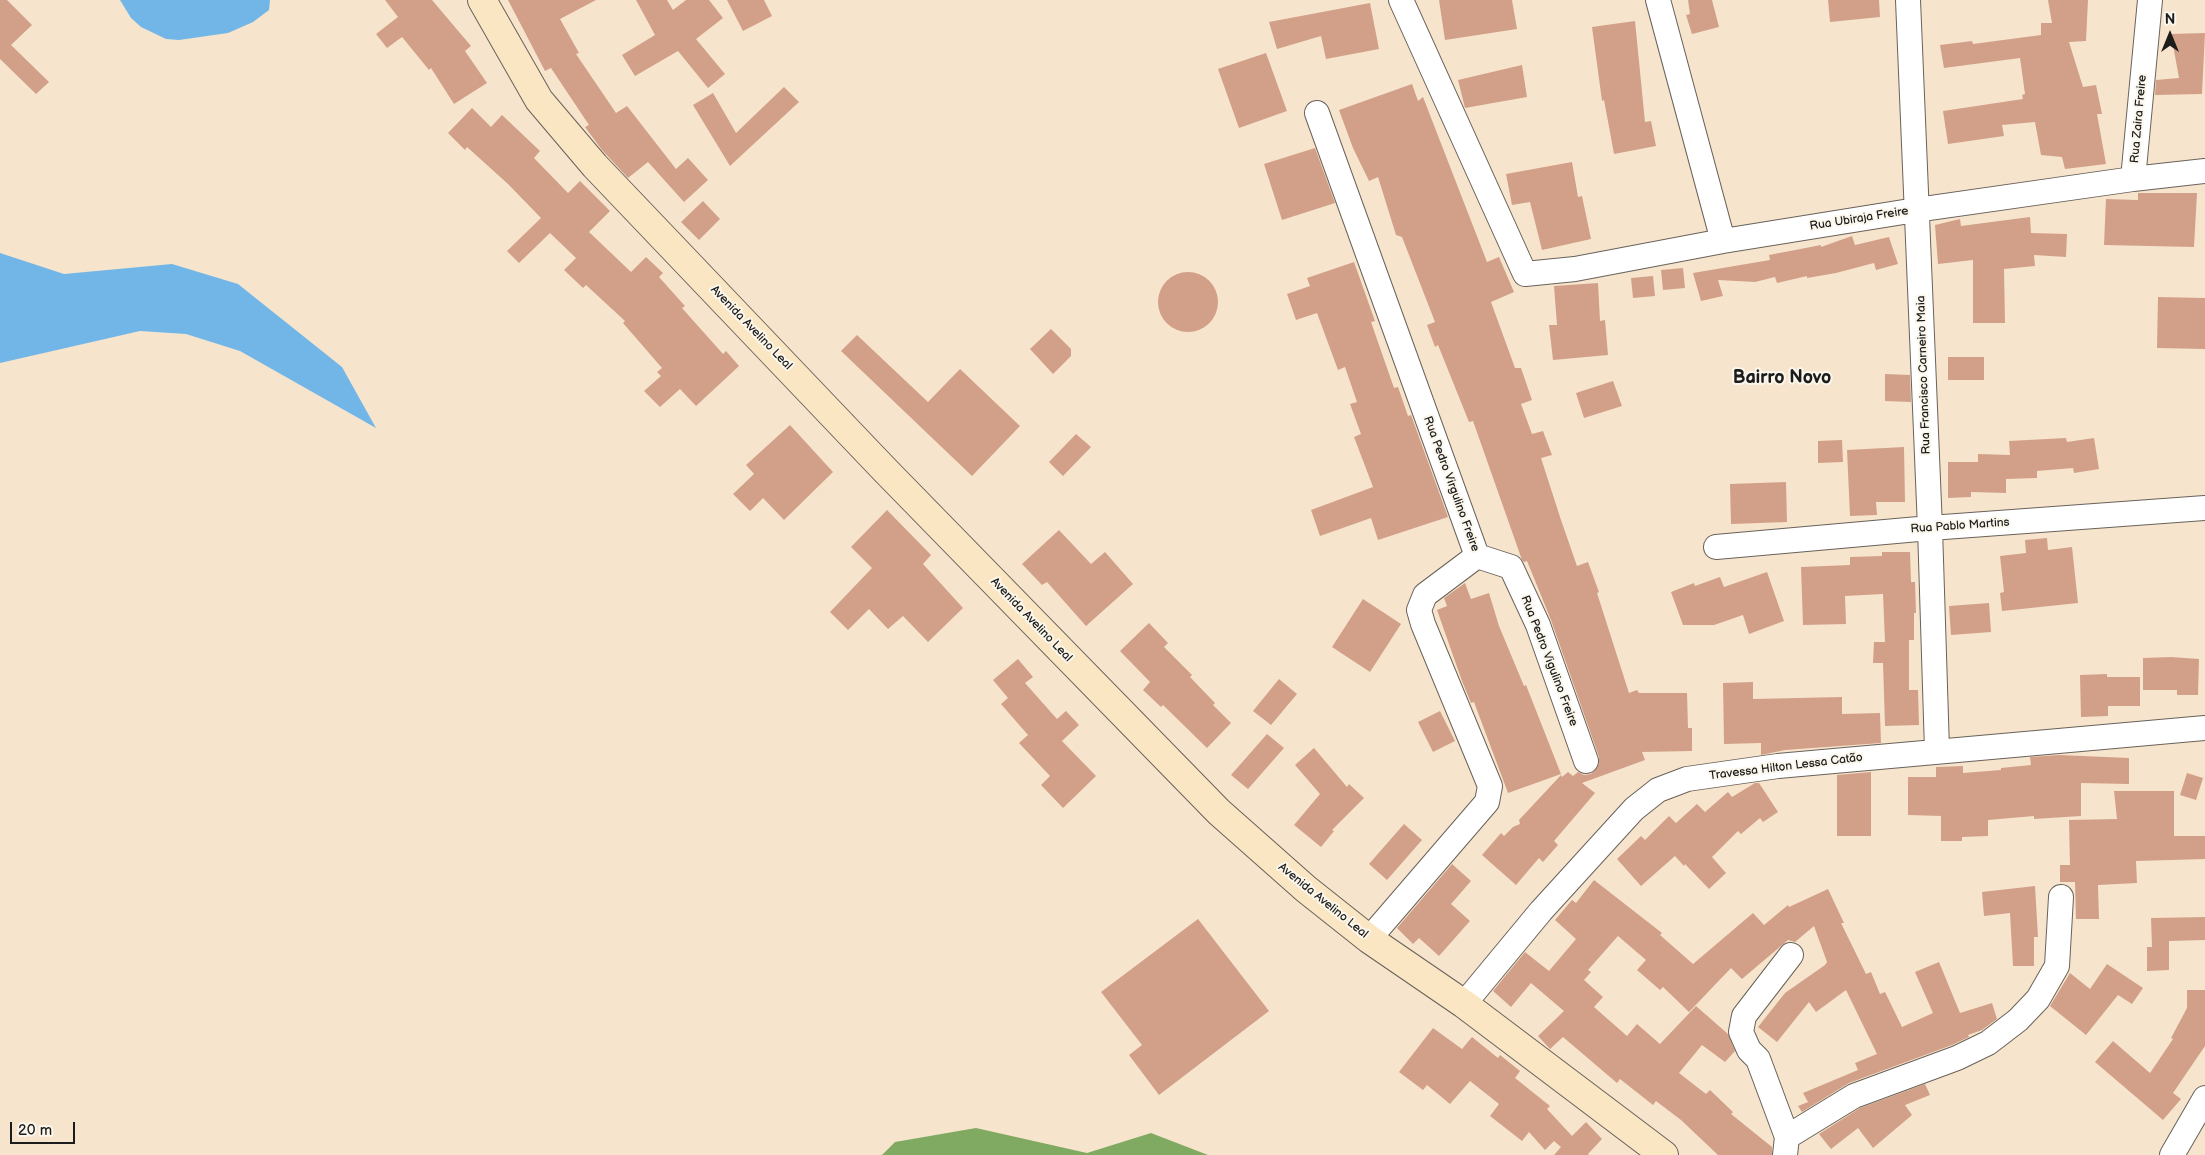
<!DOCTYPE html>
<meta charset="utf-8">
<style>
body{margin:0}
#map{position:relative;width:2205px;height:1155px;overflow:hidden;background:#f7e4cd;font-family:"Balsamiq Sans",sans-serif}
canvas{display:block}
.north{position:absolute;left:2145px;top:10px;width:50px;height:50px;-webkit-text-stroke:4px #fbf7ec;paint-order:stroke;rotate:0deg;font-size:14px;font-weight:700;line-height:20px;text-align:center;color:#1c1c1c}
.north::after{content:'';display:block;margin:auto;width:18px;height:22px;background:#1c1c1c;clip-path:polygon(50% 0,100% 100%,50% 72%,0 100%)}
.scale{position:absolute;left:10px;top:1122px;width:65px;height:22px;box-sizing:border-box;border:2px solid #1c1c1c;border-top:0;padding-left:6px;font-size:15px;line-height:18px;white-space:nowrap;color:#1c1c1c;-webkit-text-stroke:4px #fbf7ec;paint-order:stroke}
</style>
<div id="map">
<canvas width="2205" height="1155"></canvas>
<div class="north">N</div>
<div class="scale">20 m</div>
</div>
<script>
const g = document.querySelector('canvas').getContext('2d');
g.lineJoin = 'round';
function fill(path, color) {
  g.fillStyle = color;
  g.fill(path, 'evenodd');
}
function toPath(rows) {
  const path = new Path2D();
  for (const r of rows) {
    if (r.length === 3) {
      path.moveTo(r[0] + r[2], r[1]);
      path.arc(r[0], r[1], r[2], 0, 2 * Math.PI);
      continue;
    }
    path.moveTo(r[0], r[1]);
    for (let i = 2; i < r.length; i += 2) path.lineTo(r[i], r[i + 1]);
  }
  return path;
}
function trace(path, color, width, dash) {
  g.strokeStyle = color;
  g.lineWidth = width;
  g.lineCap = dash ? 'butt' : 'round';
  g.setLineDash(dash || []);
  g.stroke(path);
}
function write(font, color, halo, rows, align = 'center') {
  g.font = font + ' "Balsamiq Sans",sans-serif';
  g.lineWidth = 4;
  g.setLineDash([]);
  g.textBaseline = 'middle';
  g.strokeStyle = halo;
  g.fillStyle = color;
  for (const [text, x, y, turn = 0] of rows) {
    g.save();
    g.translate(x, y);
    g.rotate((+turn || 0) * Math.PI / 180);
    g.textAlign = isNaN(turn) ? turn : align;
    if (halo) g.strokeText(text, 0, 0);
    g.fillText(text, 0, 0);
    g.restore();
  }
}
fill(toPath([
 [976,1128,1087,1153,1151,1133,1208,1155,882,1155,895,1142]
]), '#80aa62');
fill(toPath([
 [120,0,270,0,269,10,253,22,228,33,179,40,166,39,141,27,131,18],
 [0,253,64,274,172,264,238,284,342,367,376,428,240,351,186,334,140,331,0,363]
]), '#72b6e8');
fill(toPath([
 [0,0,7,0,32,25,11,45,49,82,36,94,0,59],
 [385,0,432,0,471,46,465,51,487,83,454,104,431,68,429,70,402,37,387,48,376,34,398,17],
 [508,0,596,0,560,19,579,53,576,54,616,113,627,106,676,169,688,158,708,180,684,202,648,162,628,178,602,150,585,127,589,125,551,68,545,71],
 [636,0,667,0,673,10,686,0,709,0,723,18,696,39,725,74,708,88,678,51,635,76,622,55,655,35],
 [727,0,764,0,772,16,743,31],
 [1439,0,1512,0,1517,29,1445,40],
 [1688,0,1712,0,1719,27,1692,34,1686,15,1690,14],
 [1828,0,1879,0,1880,17,1830,22],
 [2048,0,2088,0,2086,41,2069,42,2083,87,2096,85,2102,114,2097,114,2106,164,2065,169,2062,157,2041,155,2035,122,2002,125,2004,136,1948,144,1943,111,2023,99,2022,95,2025,94,2020,58,1944,68,1940,45,1972,41,1973,44,2041,35,2041,23,2052,23],
 [1370,3,1379,49,1326,59,1321,36,1277,49,1269,22],
 [1635,21,1645,122,1651,121,1656,146,1614,154,1604,100,1602,101,1592,27],
 [2205,33,2202,94,2155,95,2156,80,2179,78,2171,34],
 [1266,53,1287,111,1239,128,1218,69],
 [1522,65,1527,97,1465,108,1458,80],
 [1412,84,1418,101,1423,97,1487,262,1499,257,1514,292,1491,302,1515,368,1521,368,1532,400,1521,404,1532,434,1543,431,1552,455,1541,458,1561,520,1577,566,1588,562,1599,592,1597,593,1629,693,1637,690,1639,693,1687,693,1688,728,1692,728,1692,751,1642,752,1645,760,1582,783,1595,793,1554,841,1558,845,1543,862,1539,858,1516,885,1482,855,1501,833,1504,836,1513,827,1520,824,1519,820,1561,775,1562,777,1568,772,1573,776,1578,772,1584,775,1591,774,1599,764,1599,757,1551,620,1527,561,1524,562,1522,560,1473,421,1469,422,1438,345,1435,347,1427,325,1435,322,1402,237,1396,235,1378,177,1369,181,1353,148,1339,110],
 [784,87,799,102,730,166,693,105,713,93,736,133],
 [472,108,491,127,502,115,540,151,534,158,568,193,580,181,610,211,589,232,631,272,646,257,663,273,659,277,685,306,682,308,723,354,726,351,739,366,696,406,680,389,660,407,644,391,661,376,657,372,662,368,623,323,625,321,586,285,583,288,564,270,576,258,550,233,519,263,507,251,541,218,508,184,467,147,465,150,448,133],
 [1315,148,1335,203,1282,220,1264,164],
 [1572,162,1578,197,1582,196,1591,239,1542,250,1530,202,1512,205,1506,174],
 [2138,193,2197,193,2194,247,2104,245,2106,199,2138,200],
 [703,201,720,219,699,240,681,222],
 [2030,217,2031,233,2067,234,2066,257,2034,255,2035,266,2004,269,2005,323,1973,323,1973,260,1938,264,1935,225,1960,219,1961,226],
 [1852,236,1855,245,1889,237,1898,264,1876,270,1874,263,1836,273,1807,278,1807,276,1777,283,1775,277,1755,282,1718,280,1723,296,1701,301,1693,273,1770,260,1769,255,1821,245,1821,247],
 [1354,262,1375,321,1371,322,1394,388,1398,387,1408,416,1411,415,1448,517,1378,540,1371,518,1320,536,1311,510,1373,487,1354,437,1361,434,1350,404,1357,402,1345,367,1338,370,1317,313,1296,320,1287,294,1310,286,1307,278],
 [1683,268,1685,288,1663,290,1661,270],
 [1188,302,30],
 [1653,276,1655,296,1633,298,1631,278],
 [1598,283,1600,321,1605,320,1608,355,1553,360,1549,325,1557,325,1554,286],
 [2158,297,2205,298,2205,349,2157,348],
 [1051,329,1071,349,1071,356,1053,374,1030,349],
 [857,335,928,402,960,369,1020,426,972,476,841,351],
 [1948,357,1984,357,1984,380,1948,380],
 [1885,374,1910,375,1911,402,1885,401],
 [1613,381,1622,406,1584,418,1576,393],
 [790,425,833,472,784,520,763,498,750,511,733,494,754,474,746,465],
 [1076,434,1091,447,1063,476,1049,462],
 [2066,438,2067,442,2094,438,2099,469,2074,473,2073,468,2037,471,2037,478,2006,479,2006,493,1971,492,1971,497,1948,498,1948,462,1978,462,1978,454,2010,455,2009,441],
 [1842,440,1843,462,1818,463,1818,441],
 [1904,447,1905,502,1876,502,1877,515,1850,516,1847,450],
 [1786,482,1787,522,1731,524,1730,484],
 [887,510,931,555,923,564,963,608,928,642,903,616,888,629,869,609,848,630,830,612,872,568,851,547],
 [1059,530,1091,564,1105,552,1133,584,1086,626,1047,582,1042,585,1022,564],
 [2047,538,2048,550,2072,547,2078,603,2002,611,2000,593,2004,592,2000,556,2026,553,2025,540],
 [1882,552,1910,552,1911,582,1915,582,1916,613,1914,613,1914,640,1909,640,1909,690,1918,690,1919,725,1885,726,1883,663,1873,663,1874,642,1885,642,1883,594,1845,596,1846,624,1803,625,1801,567,1850,565,1850,557,1882,556],
 [1767,572,1784,621,1749,634,1743,615,1714,625,1683,625,1671,592,1694,583,1695,586,1720,577,1724,587],
 [1465,583,1471,599,1489,593,1499,626,1524,686,1526,685,1561,774,1508,793,1474,702,1471,703,1462,681,1437,610,1447,606,1444,598],
 [1363,599,1401,624,1370,672,1332,647],
 [1989,603,1991,632,1951,635,1949,606],
 [1149,623,1168,643,1164,647,1192,675,1190,677,1215,703,1213,705,1231,723,1207,748,1163,705,1161,707,1143,690,1150,682,1120,651],
 [2171,657,2199,659,2198,695,2177,695,2177,690,2143,690,2143,658],
 [1018,659,1033,677,1025,683,1057,719,1066,711,1079,725,1062,741,1096,776,1063,808,1041,785,1050,776,1019,743,1028,735,1001,704,1008,698,993,680],
 [2107,674,2107,677,2140,677,2140,706,2108,706,2108,716,2081,717,2080,675],
 [1279,679,1297,694,1271,725,1253,711],
 [1753,682,1753,699,1842,697,1842,714,1880,713,1881,743,1785,750,1761,755,1761,743,1724,744,1723,683],
 [1440,711,1455,741,1433,752,1418,722],
 [1267,734,1284,748,1248,789,1231,775],
 [1314,748,1347,787,1349,784,1364,798,1332,830,1334,831,1321,847,1294,825,1320,794,1295,765],
 [2059,755,2129,758,2129,784,2081,783,2081,816,2034,819,2034,816,1988,820,1988,836,1962,837,1962,841,1941,841,1941,816,1908,815,1908,777,1936,777,1936,767,1963,766,1963,773,2001,770,2001,768,2031,765,2030,757],
 [1871,772,1871,836,1837,836,1837,775],
 [2187,773,2203,778,2196,800,2180,795],
 [1755,783,1759,783,1778,812,1763,822,1760,818,1741,834,1738,831,1712,857,1726,873,1709,889,1685,864,1684,866,1675,856,1641,886,1617,859,1641,836,1645,840,1669,816,1676,823,1697,804,1705,812,1728,792,1732,797],
 [2114,791,2174,791,2174,836,2205,836,2205,859,2136,861,2137,883,2098,885,2099,919,2076,919,2075,882,2060,882,2060,865,2070,865,2069,820,2117,819],
 [1404,824,1422,840,1387,880,1369,864],
 [1452,864,1471,881,1451,904,1470,921,1439,956,1419,938,1413,944,1397,928],
 [1594,880,1662,933,1660,935,1693,964,1753,913,1764,925,1788,905,1789,907,1828,889,1844,923,1841,923,1866,974,1871,972,1880,994,1885,992,1902,1027,1933,1013,1915,972,1939,962,1960,1013,1992,1003,1997,1019,1982,1030,1968,1035,1969,1037,1952,1045,1849,1083,1802,1112,1798,1106,1808,1102,1803,1093,1858,1070,1855,1063,1877,1054,1846,990,1816,1012,1809,1002,1777,1042,1758,1027,1785,993,1825,965,1827,962,1814,926,1795,942,1788,940,1742,979,1731,968,1689,1012,1663,987,1660,990,1637,970,1646,960,1618,936,1588,970,1591,972,1584,980,1603,997,1594,1007,1627,1036,1637,1024,1660,1044,1696,1006,1728,1034,1735,1051,1725,1062,1702,1045,1679,1073,1706,1094,1710,1090,1733,1112,1731,1114,1772,1147,1772,1155,1718,1155,1681,1120,1656,1101,1653,1105,1620,1079,1617,1083,1563,1037,1550,1049,1538,1036,1564,1011,1531,983,1511,1007,1493,991,1525,952,1549,971,1576,939,1555,920,1572,900,1576,903],
 [2035,886,2038,937,2034,937,2034,966,2013,966,2010,913,1984,916,1982,892],
 [2205,917,2205,940,2169,941,2169,970,2147,971,2147,947,2152,947,2151,918],
 [1198,919,1269,1011,1159,1095,1129,1055,1142,1045,1101,992],
 [2107,964,2143,988,2132,1004,2118,995,2086,1035,2050,1006,2070,973,2090,989],
 [2187,990,2205,990,2205,1046,2173,1093,2181,1099,2163,1120,2095,1062,2113,1041,2150,1073,2173,1039,2171,1038,2187,1008],
 [1433,1028,1462,1049,1472,1037,1498,1058,1500,1055,1520,1071,1515,1078,1550,1106,1547,1109,1572,1136,1586,1122,1602,1139,1588,1154,1589,1155,1554,1155,1561,1147,1554,1141,1545,1150,1529,1132,1522,1141,1490,1116,1499,1104,1470,1081,1450,1104,1427,1085,1423,1090,1399,1072],
 [1925,1084,1930,1095,1905,1105,1912,1115,1873,1148,1858,1128,1831,1149,1819,1134,1860,1108]
]), '#d2a088');
const minor = toPath([
 [1401,0,1525,274,1575,269,1723,241,1916,210,2133,179,2205,171],
 [1658,0,1723,241],
 [1908,0,1930,528,1937,750],
 [1317,113,1477,556],
 [2133,179,2150,0],
 [1716,547,1930,528,2205,508],
 [1477,556,1511,567,1538,625,1586,761],
 [1369,939,1487,802,1490,786,1423,624,1419,610,1425,595,1477,556],
 [1464,1004,1541,911,1634,809,1658,790,1687,779,1778,766,2205,728],
 [1787,1137,1758,1059,1749,1050,1741,1032,1744,1016,1791,955],
 [1785,1155,1787,1137,1854,1096,1957,1058,1988,1043,2018,1020,2038,999,2057,966,2061,897],
 [2172,1155,2205,1098]
]);
const secondary = toPath([
 [482,0,539,100,595,166,884,469,1219,812,1306,889,1369,939,1464,1004,1664,1155]
]);
trace(minor, '#69625a', 26);
trace(secondary, '#69625a', 30);
trace(minor, '#fff', 24);
trace(secondary, '#fbe6c4', 28);
write('12px', '#1c1c1c', '#fbf7ec', [
 ["Rua Zaira Freire",2139,119,-85],
 ["Rua Ubiraja Freire",1859,219,-9],
 ["Avenida Avelino Leal",751,328,46],
 ["Rua Francisco Carneiro Maia",1924,375,-92],
 ["Rua Pedro Virgulino Freire",1451,484,70],
 ["Rua Pablo Martins",1960,526,-4],
 ["Avenida Avelino Leal",1031,620,46],
 ["Rua Pedro Vigulino Freire",1549,661,69],
 ["Travessa Hilton Lessa Catão",1786,767,-7],
 ["Avenida Avelino Leal",1323,901,39]
]);
write('bold 18px', '#1c1c1c', '#fbf7ec', [
 ["Bairro Novo",1782,378]
]);
</script>
